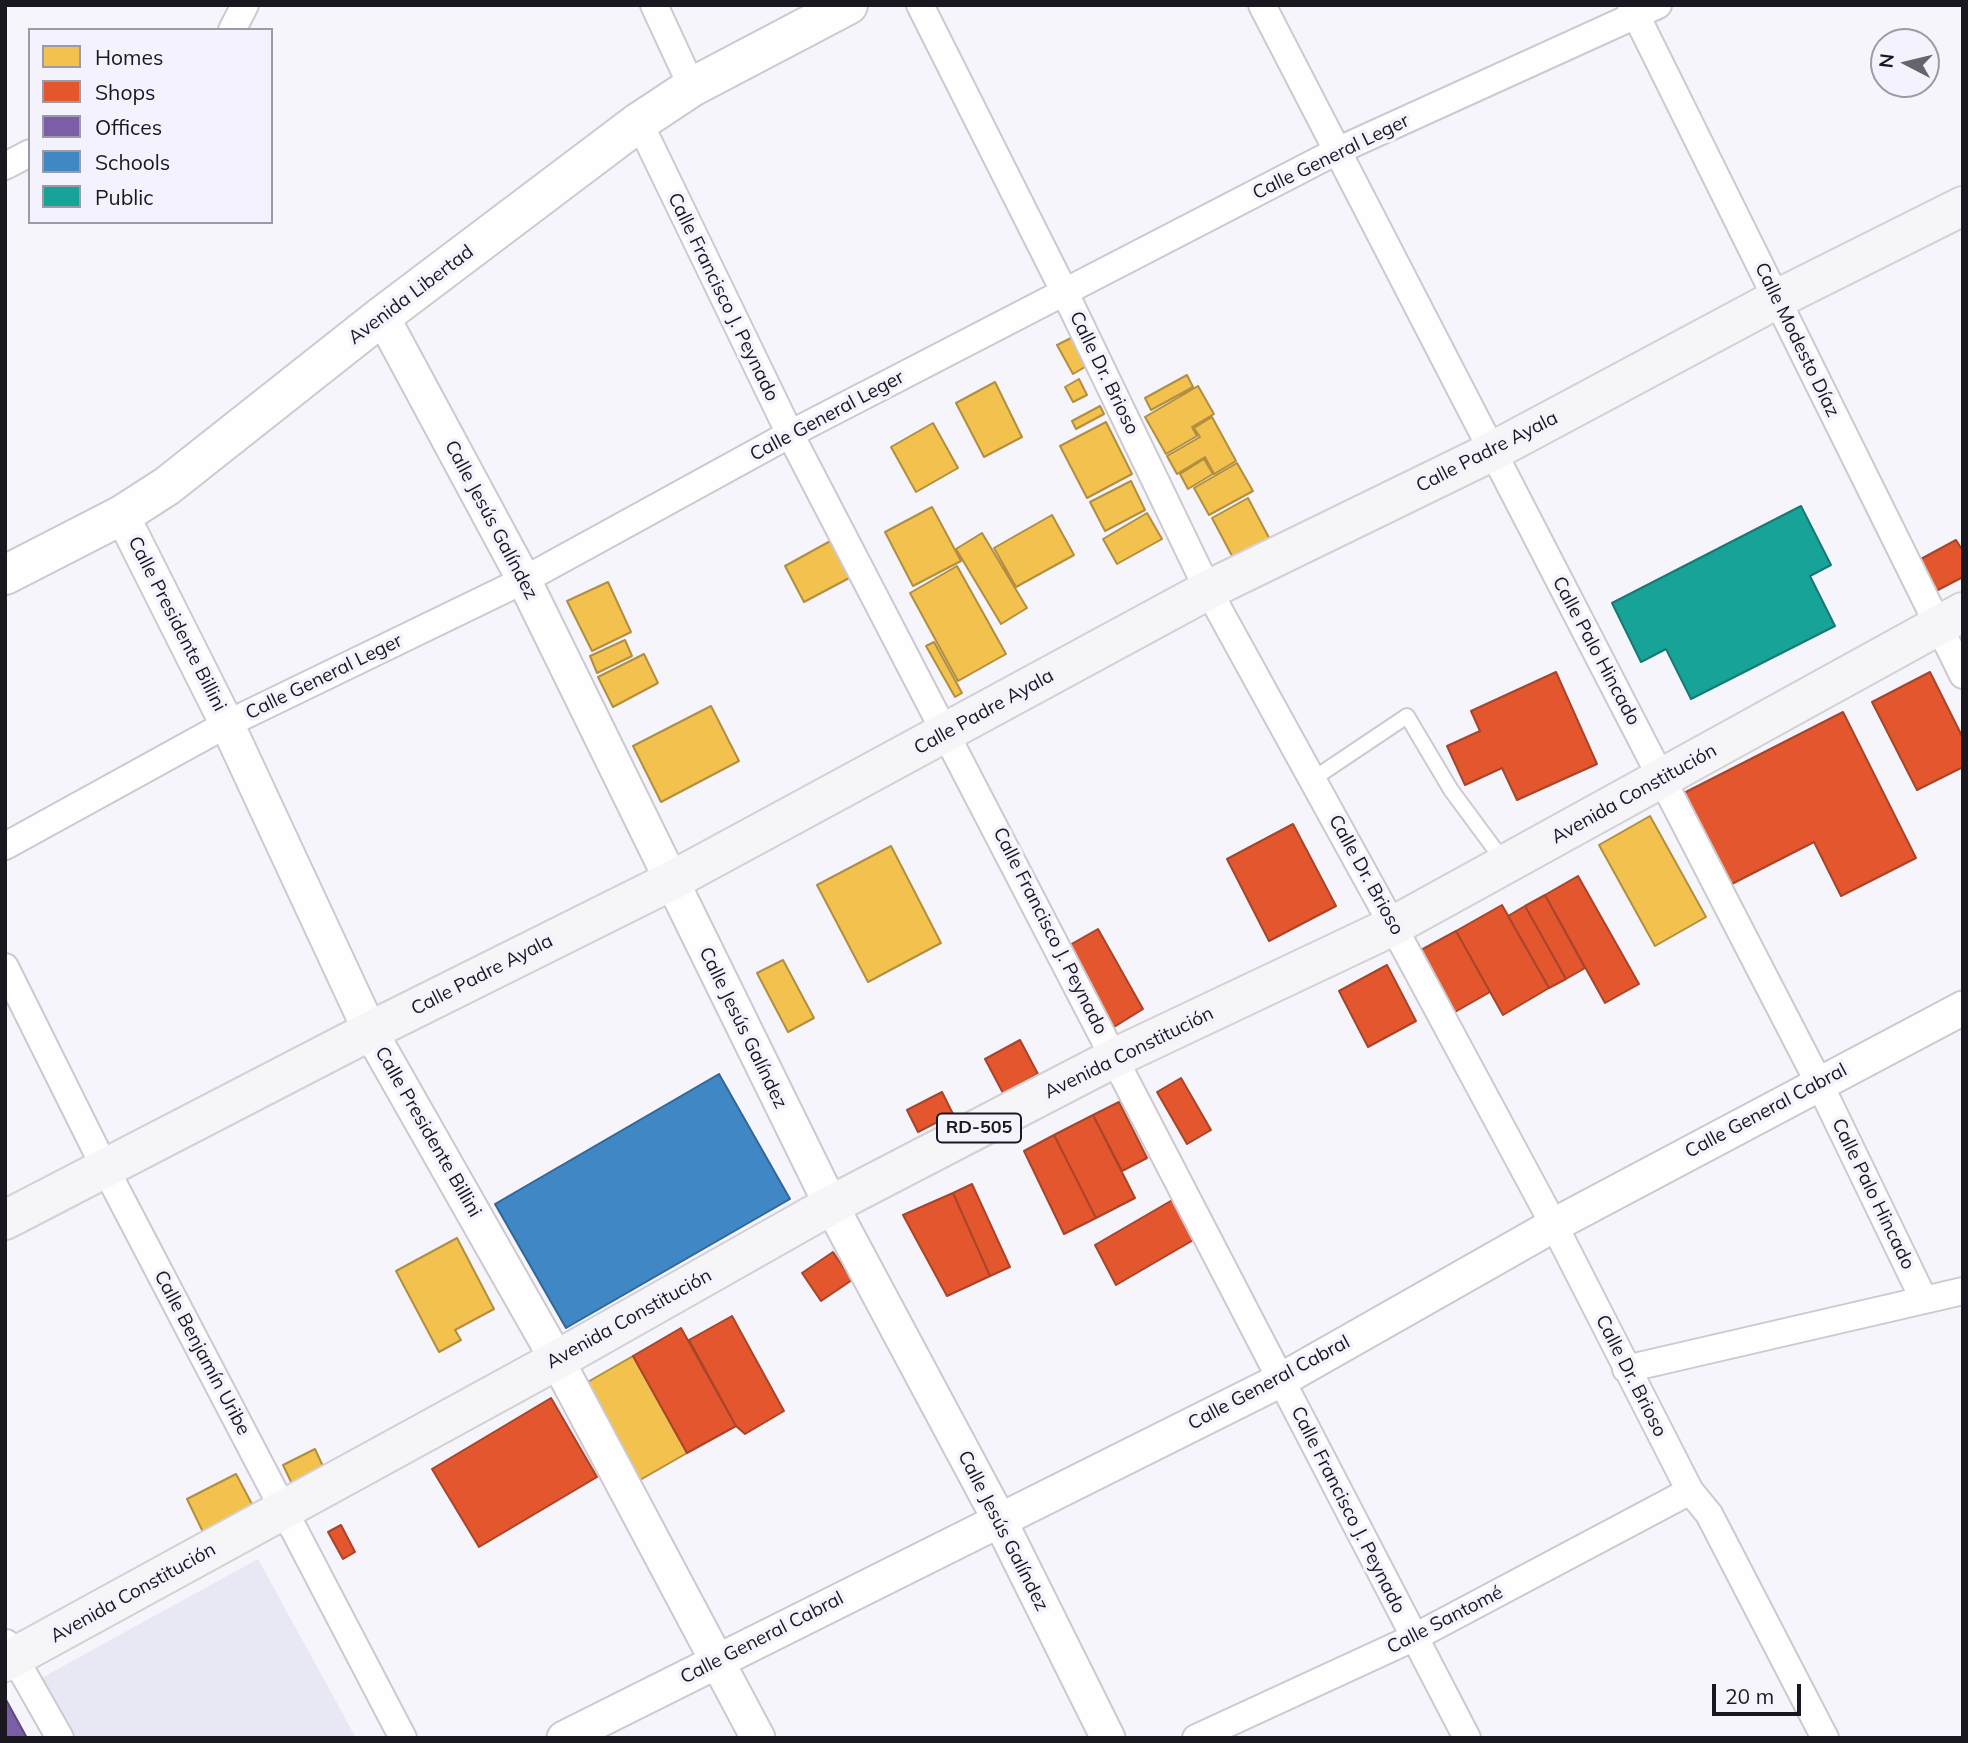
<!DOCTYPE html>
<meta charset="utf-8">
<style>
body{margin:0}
#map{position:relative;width:1968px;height:1743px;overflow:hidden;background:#f6f5fb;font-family:Mulish,sans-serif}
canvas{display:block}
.frame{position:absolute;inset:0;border:7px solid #191820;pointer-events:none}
.legend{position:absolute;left:28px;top:28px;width:245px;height:196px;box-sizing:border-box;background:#f4f3fd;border:2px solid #9c9ba5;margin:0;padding:9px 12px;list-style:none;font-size:21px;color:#191820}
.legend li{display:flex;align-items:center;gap:14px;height:35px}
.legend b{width:35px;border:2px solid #9c9ba5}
.north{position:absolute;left:1870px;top:28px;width:70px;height:70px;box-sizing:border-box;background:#f4f3fd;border:2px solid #9c9ba5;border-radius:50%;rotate:277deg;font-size:19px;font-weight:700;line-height:28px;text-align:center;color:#191820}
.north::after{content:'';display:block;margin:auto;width:24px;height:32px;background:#66656d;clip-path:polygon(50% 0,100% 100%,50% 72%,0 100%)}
.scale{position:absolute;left:1712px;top:1684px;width:89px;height:32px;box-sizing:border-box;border:4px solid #191820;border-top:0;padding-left:9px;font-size:21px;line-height:24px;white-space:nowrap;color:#191820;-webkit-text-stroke:5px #f4f3fd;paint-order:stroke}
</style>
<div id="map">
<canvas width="1968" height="1743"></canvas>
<div class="frame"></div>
<ul class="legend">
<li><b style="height:19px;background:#f2c14e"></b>Homes</li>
<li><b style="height:19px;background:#e4572e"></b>Shops</li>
<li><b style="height:19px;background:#7b5ea7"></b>Offices</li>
<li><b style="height:19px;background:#3f88c5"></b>Schools</li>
<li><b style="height:19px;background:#17a398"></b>Public</li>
</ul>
<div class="north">N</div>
<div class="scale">20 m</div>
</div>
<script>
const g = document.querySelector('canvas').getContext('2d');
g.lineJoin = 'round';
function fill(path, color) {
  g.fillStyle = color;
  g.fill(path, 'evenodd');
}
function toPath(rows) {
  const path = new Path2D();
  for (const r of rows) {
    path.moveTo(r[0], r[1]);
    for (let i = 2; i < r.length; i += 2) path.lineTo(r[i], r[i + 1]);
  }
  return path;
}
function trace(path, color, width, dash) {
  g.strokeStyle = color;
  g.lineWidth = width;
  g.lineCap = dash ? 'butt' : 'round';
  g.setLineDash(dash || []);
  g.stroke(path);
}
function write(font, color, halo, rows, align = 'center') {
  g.font = font + ' Mulish,sans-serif';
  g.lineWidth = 7;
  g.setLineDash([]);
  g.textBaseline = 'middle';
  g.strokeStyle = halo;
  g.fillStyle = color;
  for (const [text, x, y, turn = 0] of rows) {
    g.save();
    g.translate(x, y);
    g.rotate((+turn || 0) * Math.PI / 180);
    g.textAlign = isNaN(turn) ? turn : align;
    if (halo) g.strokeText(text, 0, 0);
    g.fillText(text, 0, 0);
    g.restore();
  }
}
fill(toPath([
 [258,1559,356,1738,52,1738,25,1687]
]), '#e8e7f4');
const homes = toPath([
 [1075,336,1090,364,1073,374,1057,345,1075,336],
 [1187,375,1193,387,1151,410,1145,398,1187,375],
 [1079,379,1087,395,1073,402,1065,387,1079,379],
 [995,382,1022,437,984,457,956,403,995,382],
 [1198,386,1214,414,1192,427,1197,436,1166,454,1145,417,1198,386],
 [1100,406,1104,414,1076,429,1072,421,1100,406],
 [1212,417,1236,461,1214,474,1205,457,1177,474,1167,456,1200,437,1194,428,1212,417],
 [1106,422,1132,474,1087,498,1060,446,1106,422],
 [933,423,958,468,916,492,891,447,933,423],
 [1204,459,1213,474,1188,489,1180,474,1204,459],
 [1237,463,1253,491,1209,515,1194,488,1237,463],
 [1131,481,1145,510,1105,531,1090,502,1131,481],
 [1248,498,1276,551,1240,571,1212,518,1248,498],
 [932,507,961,561,913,586,885,532,932,507],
 [1147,513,1162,539,1117,564,1103,539,1147,513],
 [1052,515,1074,555,1016,587,994,548,1052,515],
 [982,533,1027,608,1001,624,956,549,982,533],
 [834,539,853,576,804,602,785,566,834,539],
 [957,566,1006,654,958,681,910,593,957,566],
 [608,582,631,632,592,651,567,601,608,582],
 [625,640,632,656,597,673,590,656,625,640],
 [934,642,962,693,955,697,926,646,934,642],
 [644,654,658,683,613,707,598,677,644,654],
 [711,706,739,761,661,802,633,746,711,706],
 [1650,816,1706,917,1655,946,1599,845,1650,816],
 [891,846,941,943,868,982,817,885,891,846],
 [783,960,814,1018,788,1032,757,973,783,960],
 [457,1238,494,1309,455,1330,461,1340,439,1352,396,1271,457,1238],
 [633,1356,687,1453,640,1480,586,1383,633,1356],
 [315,1449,326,1473,294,1488,283,1465,315,1449],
 [236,1474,253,1506,203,1532,187,1499,236,1474]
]);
fill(homes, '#f2c14e');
trace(homes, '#b18e40', 2);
const shops = toPath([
 [1956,540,1963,551,1963,577,1936,591,1919,560,1956,540],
 [1556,672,1597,764,1517,800,1502,768,1465,785,1447,746,1480,731,1471,711,1556,672],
 [1930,672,1963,738,1963,767,1917,790,1872,702,1930,672],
 [1843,712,1916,858,1841,896,1814,842,1724,888,1678,796,1843,712],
 [1293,824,1336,906,1269,941,1227,859,1293,824],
 [1578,876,1639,984,1605,1003,1545,895,1578,876],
 [1545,895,1585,968,1566,979,1525,906,1545,895],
 [1502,905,1549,988,1503,1015,1456,931,1502,905],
 [1525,906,1566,979,1549,988,1508,916,1525,906],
 [1098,929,1143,1009,1114,1027,1068,946,1098,929],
 [1456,931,1490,992,1455,1012,1421,950,1456,931],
 [1387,965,1416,1021,1368,1047,1339,991,1387,965],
 [1020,1040,1038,1074,1003,1093,985,1059,1020,1040],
 [1181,1078,1211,1130,1187,1144,1157,1092,1181,1078],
 [942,1092,953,1114,918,1132,907,1110,942,1092],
 [1119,1102,1147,1158,1122,1171,1093,1115,1119,1102],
 [1093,1115,1135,1198,1096,1218,1054,1135,1093,1115],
 [1054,1135,1096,1218,1064,1234,1024,1151,1054,1135],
 [972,1184,1010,1267,990,1276,953,1193,972,1184],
 [953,1193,990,1276,947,1296,903,1215,953,1193],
 [1181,1195,1202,1235,1116,1285,1095,1245,1181,1195],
 [833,1252,852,1280,821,1301,802,1273,833,1252],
 [732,1316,784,1411,745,1434,736,1426,689,1340,732,1316],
 [681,1328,736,1426,687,1453,633,1356,681,1328],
 [551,1398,597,1477,479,1547,432,1469,551,1398],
 [341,1525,355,1552,343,1559,328,1532,341,1525]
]);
fill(shops, '#e4572e');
trace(shops, '#a7442a', 2);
const offices = toPath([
 [5,1698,27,1738,5,1738,5,1698]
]);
fill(offices, '#7b5ea7');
trace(offices, '#5e497e', 2);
const schools = toPath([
 [719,1074,790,1199,566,1328,495,1204,719,1074]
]);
fill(schools, '#3f88c5');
trace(schools, '#346694', 2);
const public = toPath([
 [1801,506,1831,565,1810,576,1835,626,1691,699,1666,649,1641,662,1612,603,1801,506]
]);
fill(public, '#17a398');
trace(public, '#187974', 2);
const service = toPath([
 [1313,779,1407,716,1451,790,1505,863]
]);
const minor = toPath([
 [654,5,692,87],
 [920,5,1065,293,1208,590,1393,926,1554,1225,1690,1491,1709,1514,1825,1738],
 [1262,5,1819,1083,1924,1300],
 [1631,5,1963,675],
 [232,30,245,5],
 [639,122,790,434,1467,1738],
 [5,166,30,153],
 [5,846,227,724,524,580,790,434,1337,151,1658,5],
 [5,967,105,1168,403,1738],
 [1626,1369,1963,1291],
 [6,1643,60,1738],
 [1196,1738,1413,1638,1690,1491]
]);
const tertiary = toPath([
 [382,316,524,580,831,1205,999,1519,1108,1738],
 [122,515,227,724,370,1031,557,1360,758,1738],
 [564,1738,1281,1380,1554,1225,1963,1008]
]);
const secondary = toPath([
 [5,575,122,515,167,486,382,316,639,122,692,87,848,5]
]);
const primary = toPath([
 [5,1220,370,1031,671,881,1208,590,1491,452,1777,299,1963,206],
 [5,1662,557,1360,831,1205,1116,1057,1393,926,1963,612]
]);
trace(service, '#cbcad1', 18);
trace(minor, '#cbcad1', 30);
trace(tertiary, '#cbcad1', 37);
trace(secondary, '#cbcad1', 42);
trace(primary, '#d2d1d5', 42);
trace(service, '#fefefe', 14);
trace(minor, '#fefefe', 26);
trace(tertiary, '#fefefe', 33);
trace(secondary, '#fefefe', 38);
trace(primary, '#f6f6f9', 38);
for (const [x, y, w] of [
 [979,1128,84]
]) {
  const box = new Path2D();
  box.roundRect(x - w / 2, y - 14.5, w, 29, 5);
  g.fillStyle = '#f4f3fd';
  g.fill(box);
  trace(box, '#191820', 2);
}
write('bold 18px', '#191820', null, [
 ["RD-505",979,1128]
]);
write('19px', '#191820', '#f4f3fd', [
 ["Calle General Leger",1331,157,-26],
 ["Avenida Libertad",411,295,-37],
 ["Calle Francisco J. Peynado",723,297,64],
 ["Calle Modesto Díaz",1797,340,64],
 ["Calle Dr. Brioso",1104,373,64],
 ["Calle General Leger",827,416,-28],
 ["Calle Padre Ayala",1487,452,-27],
 ["Calle Jesús Galíndez",491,520,62],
 ["Calle Presidente Billini",177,624,63],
 ["Calle Palo Hincado",1596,651,62],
 ["Calle General Leger",324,677,-26],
 ["Calle Padre Ayala",984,712,-29],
 ["Avenida Constitución",1634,794,-29],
 ["Calle Dr. Brioso",1366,875,61],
 ["Calle Francisco J. Peynado",1050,931,63],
 ["Calle Padre Ayala",482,975,-27],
 ["Calle Jesús Galíndez",743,1028,64],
 ["Avenida Constitución",1129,1053,-26],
 ["Calle General Cabral",1766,1111,-28],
 ["Calle Presidente Billini",428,1132,60],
 ["Calle Palo Hincado",1873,1194,64],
 ["Avenida Constitución",629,1319,-29],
 ["Calle Benjamín Uribe",202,1353,62],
 ["Calle Dr. Brioso",1631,1376,63],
 ["Calle General Cabral",1269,1383,-28],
 ["Calle Francisco J. Peynado",1348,1510,63],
 ["Calle Jesús Galíndez",1003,1531,63],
 ["Avenida Constitución",133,1593,-29],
 ["Calle Santomé",1445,1620,-27],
 ["Calle General Cabral",762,1638,-27]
]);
</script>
